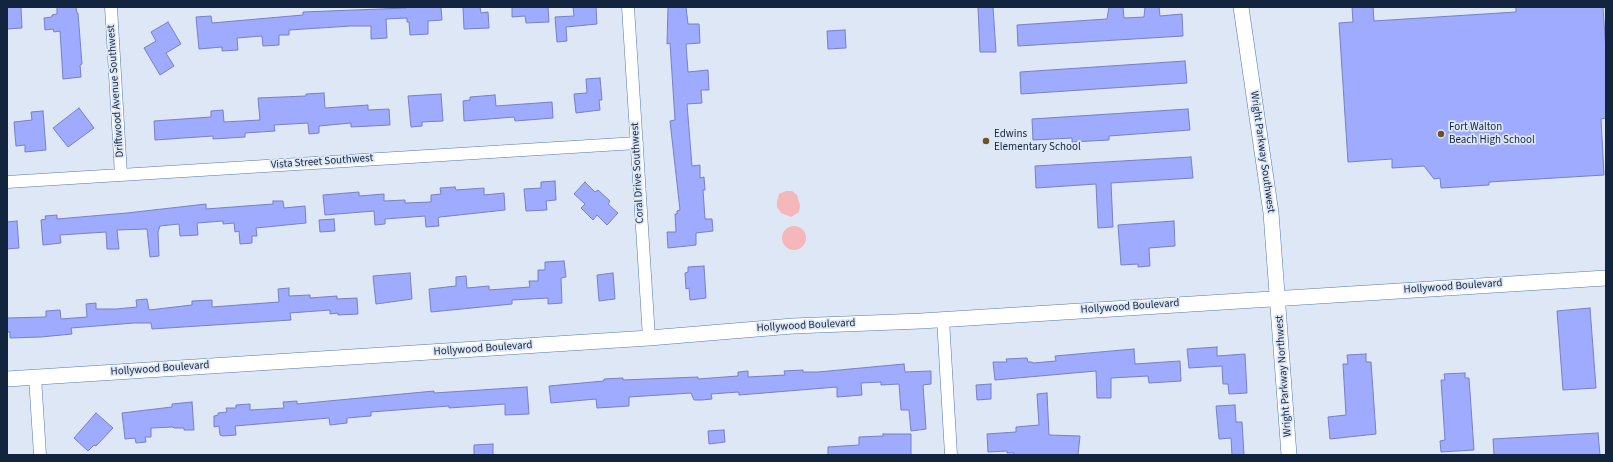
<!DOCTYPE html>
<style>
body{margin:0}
#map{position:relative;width:1613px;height:462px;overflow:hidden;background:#dee7f5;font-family:"Source Sans 3",sans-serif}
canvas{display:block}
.frame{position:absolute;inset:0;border:8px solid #13253e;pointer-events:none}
</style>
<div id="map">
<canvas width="1613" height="462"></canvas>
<div class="frame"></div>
</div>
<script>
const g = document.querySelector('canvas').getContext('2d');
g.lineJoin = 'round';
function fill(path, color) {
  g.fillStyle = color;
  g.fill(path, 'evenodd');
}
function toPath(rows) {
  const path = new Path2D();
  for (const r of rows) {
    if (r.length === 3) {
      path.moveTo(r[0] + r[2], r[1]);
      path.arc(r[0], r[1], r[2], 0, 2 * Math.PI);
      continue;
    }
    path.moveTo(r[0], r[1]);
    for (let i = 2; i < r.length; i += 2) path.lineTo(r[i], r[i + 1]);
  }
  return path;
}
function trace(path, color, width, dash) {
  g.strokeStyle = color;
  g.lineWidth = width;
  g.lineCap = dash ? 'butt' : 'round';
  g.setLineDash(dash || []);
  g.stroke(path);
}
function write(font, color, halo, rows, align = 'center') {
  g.font = font + ' "Source Sans 3",sans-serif';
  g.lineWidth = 3.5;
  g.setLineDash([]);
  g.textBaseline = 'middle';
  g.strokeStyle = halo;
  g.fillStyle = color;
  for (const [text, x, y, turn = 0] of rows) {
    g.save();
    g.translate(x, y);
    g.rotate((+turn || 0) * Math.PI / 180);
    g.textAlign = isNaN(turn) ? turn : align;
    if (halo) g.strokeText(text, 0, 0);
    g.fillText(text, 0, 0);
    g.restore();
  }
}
fill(toPath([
 [786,191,792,191,797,195,800,205,799,212,791,217,781,213,777,207,777,201,779,194],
 [794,238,12]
]), '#f6b7ba');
const building = toPath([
 [7,7,21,7,22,28,7,29,7,7],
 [57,7,76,7,77,13,78,13,82,64,80,65,81,77,63,79,60,31,54,32,53,29,45,30,44,18,52,17,52,15,57,14,57,7],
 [406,7,441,7,442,20,428,21,428,34,410,35,409,22,407,22,407,18,386,19,387,38,371,39,371,26,351,26,289,30,289,35,279,35,279,45,263,46,262,36,237,38,238,50,222,51,222,47,199,49,196,17,211,16,212,23,303,15,303,12,406,8,406,7],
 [463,7,480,7,481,13,488,12,489,28,464,29,463,7],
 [512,7,548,7,549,22,526,23,525,16,512,17,512,7],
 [573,7,596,7,597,24,566,27,567,41,557,42,555,17,574,16,573,7],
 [668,7,686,7,688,24,699,24,700,43,686,44,688,72,708,70,709,90,701,90,702,103,687,104,692,166,700,165,700,178,704,177,705,190,703,190,705,219,712,219,713,231,696,233,696,245,668,248,667,232,676,232,675,214,677,214,677,211,680,210,670,121,675,120,670,43,667,44,668,7],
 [978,7,993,7,996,52,980,52,978,7],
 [1109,7,1123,7,1124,18,1144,17,1145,7,1159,7,1160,16,1182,14,1183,36,1018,46,1017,25,1107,19,1109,7],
 [1352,7,1373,7,1374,21,1516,12,1516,7,1603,7,1606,51,1606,118,1601,119,1604,175,1489,182,1489,185,1441,188,1440,178,1434,179,1424,166,1392,168,1392,159,1348,162,1339,23,1353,22,1352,7],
 [168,22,181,44,166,53,174,66,160,75,144,48,156,41,151,32,168,22],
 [845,30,846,48,828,49,827,31,845,30],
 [1185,61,1187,83,1021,94,1020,72,1185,61],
 [600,78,602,100,599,100,600,110,576,113,574,94,587,93,586,79,600,78],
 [324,93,325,108,368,105,368,110,389,109,390,125,351,127,351,123,319,126,319,133,309,134,308,123,274,125,275,131,245,133,245,137,213,139,213,136,155,140,154,121,211,117,211,111,223,110,224,122,260,120,258,98,306,96,306,94,324,93],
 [441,94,443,121,422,122,422,126,411,127,408,96,441,94],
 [495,95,496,106,552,102,553,118,515,121,514,117,464,121,463,101,470,100,470,97,495,95],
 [79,108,94,128,68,147,53,128,79,108],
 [1188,109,1190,130,1109,136,1109,140,1072,142,1072,138,1033,140,1032,119,1188,109],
 [43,111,46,150,25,152,25,145,16,146,14,122,32,120,31,112,43,111],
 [1191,157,1193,178,1111,183,1113,227,1098,228,1096,184,1036,188,1035,166,1191,157],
 [555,181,556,200,546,201,547,210,526,211,524,189,541,188,541,182,555,181],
 [585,182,595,192,598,190,610,201,608,204,618,213,607,225,597,215,593,220,581,208,585,204,574,194,585,182],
 [455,187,456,190,484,188,484,195,504,193,505,210,440,217,438,218,439,226,426,227,425,216,385,219,385,224,375,225,374,211,325,215,323,195,359,192,359,196,384,194,384,201,405,200,405,203,431,202,431,195,441,194,440,188,455,187],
 [273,201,283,201,284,208,305,206,306,223,256,228,257,236,252,236,252,243,240,244,239,231,235,232,234,223,223,224,223,221,197,223,198,235,180,236,179,224,160,226,158,232,159,256,150,257,147,229,117,230,119,249,107,249,106,232,60,235,61,243,43,245,41,220,46,219,45,216,57,215,57,219,127,213,206,204,206,209,273,204,273,201],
 [334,219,335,231,320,232,319,220,334,219],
 [17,221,19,248,7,249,7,222,17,221],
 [1174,221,1175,246,1149,248,1150,266,1138,267,1138,264,1121,265,1118,225,1174,221],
 [564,261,566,277,561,278,562,303,548,304,548,298,512,300,512,304,431,312,429,289,456,286,456,277,466,276,467,288,489,286,489,290,530,287,529,281,538,281,538,270,545,270,545,262,564,261],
 [704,266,706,298,690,300,689,288,686,289,685,273,688,272,688,267,704,266],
 [410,273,412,299,376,304,373,276,410,273],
 [613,273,615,299,599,301,597,275,613,273],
 [289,288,289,296,310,295,310,298,337,296,337,299,357,298,358,314,338,315,338,313,330,314,330,310,290,313,291,320,152,329,151,323,134,323,71,328,72,334,41,337,10,338,10,332,7,332,7,318,46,317,46,311,60,310,61,319,87,317,86,304,96,303,96,309,116,309,137,307,136,300,147,299,149,310,192,305,192,301,212,300,212,307,279,302,278,289,289,288],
 [1590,308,1596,388,1563,390,1557,311,1590,308],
 [1217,347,1217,356,1245,354,1247,393,1229,394,1228,384,1223,384,1222,366,1189,368,1187,349,1217,347],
 [1134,349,1135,364,1180,361,1181,381,1149,383,1148,376,1111,378,1111,398,1097,398,1096,371,995,380,993,362,1007,362,1006,359,1027,358,1028,362,1032,362,1033,363,1056,361,1055,356,1134,349],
 [1366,354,1366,362,1371,362,1376,434,1330,439,1328,417,1346,415,1343,364,1348,364,1347,355,1366,354],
 [904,364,905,372,931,371,931,384,923,385,926,429,911,431,909,410,901,410,899,384,881,385,881,382,861,383,862,395,837,397,837,387,739,395,739,392,711,394,712,399,702,400,694,400,691,393,629,397,629,406,614,407,597,408,596,399,551,403,549,386,604,381,604,379,623,378,623,380,698,377,698,379,738,376,738,372,748,371,748,377,785,375,784,371,803,370,803,372,818,372,904,364],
 [1465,373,1465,378,1469,378,1474,450,1441,452,1440,441,1445,440,1441,380,1445,380,1444,374,1465,373],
 [991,384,991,399,977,400,976,385,991,384],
 [527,387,529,414,505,415,505,404,449,408,449,406,371,412,371,416,347,418,347,423,330,425,329,418,235,426,236,435,223,436,220,435,219,426,214,427,214,416,218,415,218,413,227,412,226,408,236,408,236,405,250,404,250,410,284,408,283,402,297,401,297,404,434,391,434,393,527,387],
 [1047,393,1049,435,1080,436,1078,455,1014,455,1014,453,1007,453,1007,451,988,452,987,434,1016,432,1016,427,1039,425,1037,394,1047,393],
 [192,402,194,430,184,430,184,428,174,428,173,427,151,428,151,437,145,437,146,442,136,443,135,438,125,439,122,413,172,407,172,404,192,402],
 [1235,405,1236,422,1242,422,1244,455,1232,455,1231,438,1219,439,1216,406,1235,405],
 [96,413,113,428,96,446,94,445,88,451,74,438,96,413],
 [724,430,725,442,709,444,708,431,724,430],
 [1598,433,1600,455,1494,455,1493,439,1598,433],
 [883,434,911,434,911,455,828,455,828,447,859,445,859,437,883,436,883,434],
 [493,444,493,455,474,455,474,445,493,444]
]);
fill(building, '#9eabfe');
trace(building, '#7680c6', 1);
const minor = toPath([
 [111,7,121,175],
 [628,7,649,338],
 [7,182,637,143],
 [943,319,951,455],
 [35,377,40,455]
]);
const tertiary = toPath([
 [1241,7,1271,213,1289,455],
 [7,379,649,338,793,326,921,321,1606,278]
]);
trace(minor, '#4e7ab6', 13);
trace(tertiary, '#4e7ab6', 16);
trace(minor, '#fff', 12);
trace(tertiary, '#fff', 15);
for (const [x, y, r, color] of [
 [1441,134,4,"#6e5125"],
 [986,141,4,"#6e5125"]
]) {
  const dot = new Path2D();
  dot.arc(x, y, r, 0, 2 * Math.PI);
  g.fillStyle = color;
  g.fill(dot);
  trace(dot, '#dee7f5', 1.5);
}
write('11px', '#13253e', '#dee7f5', [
 ["Driftwood Avenue Southwest",116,91,-94],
 ["Wright Parkway Southwest",1262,152,82],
 ["Vista Street Southwest",322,162,-4],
 ["Coral Drive Southwest",638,173,-93],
 ["Hollywood Boulevard",1453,287,-4],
 ["Hollywood Boulevard",1130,307,-4],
 ["Hollywood Boulevard",806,326,-3],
 ["Hollywood Boulevard",483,349,-4],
 ["Hollywood Boulevard",160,369,-4],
 ["Wright Parkway Northwest",1284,376,-94]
]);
write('11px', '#13253e', '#dee7f5', [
 ["Fort Walton",1449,128],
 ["Beach High School",1449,141],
 ["Edwins",994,135],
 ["Elementary School",994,148]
], 'left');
</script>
